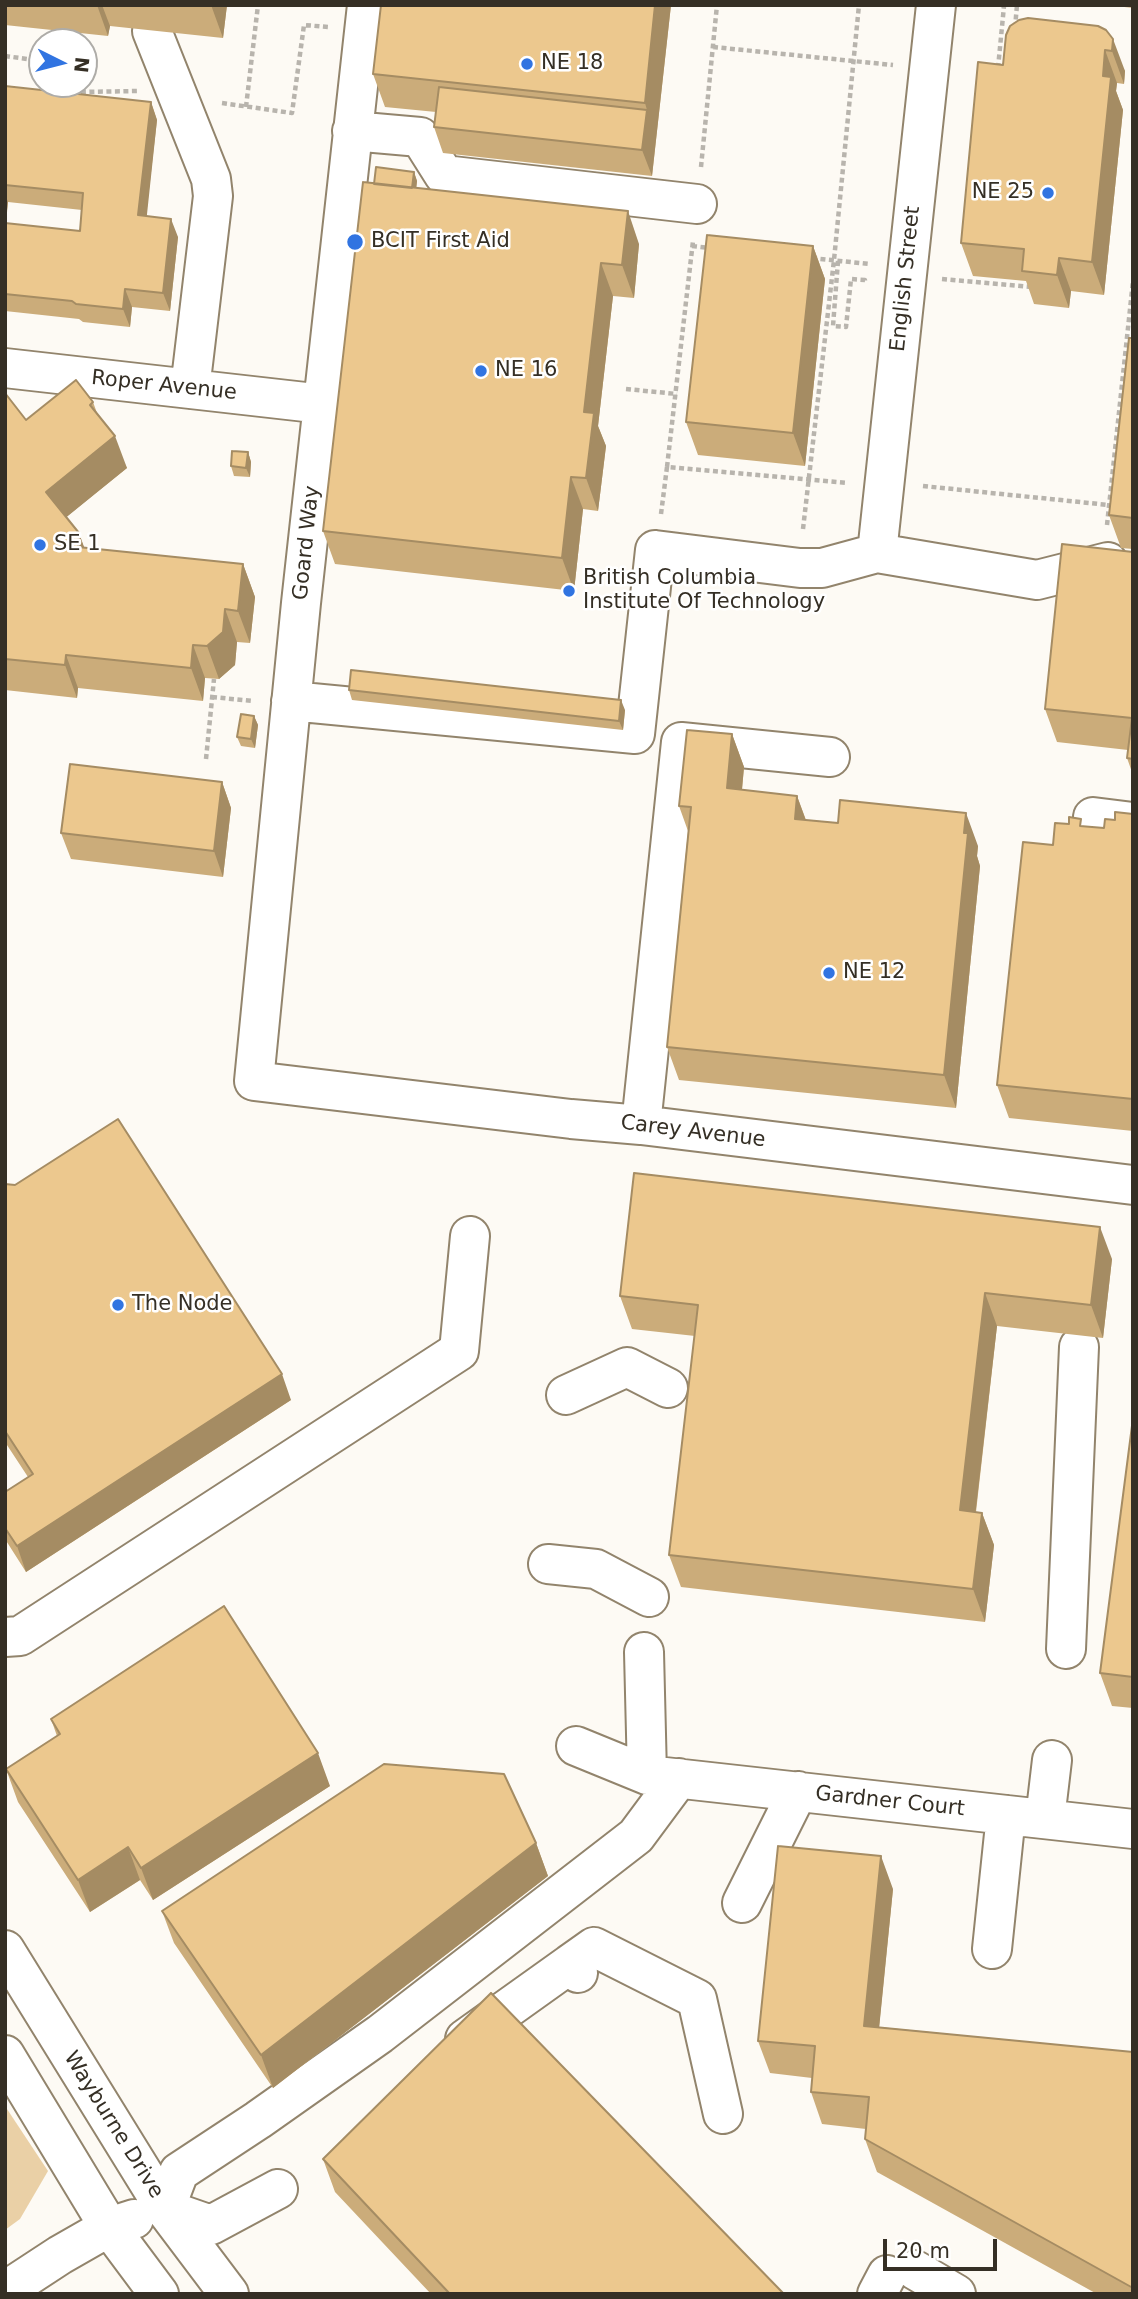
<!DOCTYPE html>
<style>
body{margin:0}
#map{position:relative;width:1138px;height:2299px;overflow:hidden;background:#fdfaf4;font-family:"DejaVu Sans",sans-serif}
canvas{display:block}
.frame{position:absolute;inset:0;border:7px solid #352f25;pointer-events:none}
.north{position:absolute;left:28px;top:28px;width:70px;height:70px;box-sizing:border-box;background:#fff;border:2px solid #aeaca8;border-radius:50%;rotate:96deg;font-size:19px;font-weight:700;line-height:28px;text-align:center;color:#352f25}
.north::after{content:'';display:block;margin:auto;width:24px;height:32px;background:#3174e1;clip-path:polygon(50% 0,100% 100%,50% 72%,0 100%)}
.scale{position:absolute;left:883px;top:2239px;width:114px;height:32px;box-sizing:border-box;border:4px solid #352f25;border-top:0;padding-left:9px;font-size:21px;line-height:24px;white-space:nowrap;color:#352f25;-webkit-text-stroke:5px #fff;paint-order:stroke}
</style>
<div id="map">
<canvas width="1138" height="2299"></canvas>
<div class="frame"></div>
<div class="north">N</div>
<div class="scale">20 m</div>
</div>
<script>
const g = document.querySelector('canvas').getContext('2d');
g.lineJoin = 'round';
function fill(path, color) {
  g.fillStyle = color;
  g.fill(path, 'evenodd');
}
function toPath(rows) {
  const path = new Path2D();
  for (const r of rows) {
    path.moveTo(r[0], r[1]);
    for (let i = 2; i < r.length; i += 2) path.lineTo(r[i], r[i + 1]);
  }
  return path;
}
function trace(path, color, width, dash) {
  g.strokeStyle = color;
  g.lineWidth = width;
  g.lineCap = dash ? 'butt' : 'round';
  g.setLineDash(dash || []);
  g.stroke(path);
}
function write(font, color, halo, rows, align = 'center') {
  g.font = font + ' "DejaVu Sans",sans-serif';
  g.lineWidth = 5;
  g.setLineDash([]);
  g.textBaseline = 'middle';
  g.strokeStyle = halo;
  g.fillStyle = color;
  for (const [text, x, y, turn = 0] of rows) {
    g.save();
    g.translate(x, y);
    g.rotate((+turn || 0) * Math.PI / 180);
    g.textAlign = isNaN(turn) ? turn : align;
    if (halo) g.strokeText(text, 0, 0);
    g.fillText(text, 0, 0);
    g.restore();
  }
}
fill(toPath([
 [5,2106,48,2171,20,2219,5,2230]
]), '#ead0a6');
const minor = toPath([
 [367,5,301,603,254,1081,571,1119,641,1125,1133,1185],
 [152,31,211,179,213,196,190,389],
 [352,131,420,137,444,175,697,204],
 [5,368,323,404],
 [877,553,936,5],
 [291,701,635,734,655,550,800,568,822,568,877,553,1037,580,1108,562],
 [1093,817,1133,822],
 [641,1125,681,742,830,757],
 [566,1395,627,1367,668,1388],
 [548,1564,596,1569,649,1597],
 [5,1637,20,1636,459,1351,470,1236],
 [1066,1649,1079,1347],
 [644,1652,647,1775],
 [576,1746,647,1775,1133,1829],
 [1045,1819,1052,1760],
 [742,1903,798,1791],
 [992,1949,1006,1815],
 [5,1950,165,2209,229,2294],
 [570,1964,594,1947,697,1999,723,2114],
 [465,2039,570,1964,578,1973],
 [5,2055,109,2227,159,2294],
 [165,2209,179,2172,258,2120,380,2034,636,1836,679,1778],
 [165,2209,211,2225,278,2189],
 [915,2270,956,2294],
 [5,2291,60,2255,109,2227,134,2219],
 [877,2294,887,2275]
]);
trace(minor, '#92846c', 42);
trace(toPath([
 [1015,28,1017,5],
 [52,42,54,30],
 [713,47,893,65],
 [5,56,42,61],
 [998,68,1004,6,1001,5],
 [46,94,47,84],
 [76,99,81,92,137,91],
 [222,103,292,113,304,25,328,27],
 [246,107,258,5],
 [701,167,717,5],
 [692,246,709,248],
 [812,258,869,264],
 [838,261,833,326,846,327,851,279,865,280,865,283],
 [942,279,1031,287],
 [626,389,677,394],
 [667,467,693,241],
 [923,486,1109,505],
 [661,514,667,467,848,483],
 [1107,525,1133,281],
 [803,529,834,260,859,5],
 [212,697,253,701],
 [206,759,214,679]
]), '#b8b4ad', 4.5, [5, 3.5]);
trace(minor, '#fff', 38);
fill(toPath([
 [5,5,227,5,223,38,110,26,108,36,5,25],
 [381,5,671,5,652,176,443,153,434,127,436,112,385,107,373,74],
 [1107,5,1133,5,1133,8],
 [1098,26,1125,71,1124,84,1117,83,1116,91,1123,110,1104,295,1071,291,1069,308,1034,304,1026,281,973,276,961,243,1003,65],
 [5,86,151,102,157,120,146,216,178,237,170,311,132,307,130,327,83,322,79,319,5,311],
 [8,202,82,210,80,231,6,223],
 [414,172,417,181,416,188,639,244,634,298,613,296,598,426,606,446,598,511,583,509,574,591,335,564,323,531,374,184],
 [813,246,825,279,805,466,698,455,686,422],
 [1133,338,1133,549,1121,548,1109,515],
 [5,393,26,420,93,402,97,413,127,468,66,517,79,533,84,548,243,564,255,597,250,643,237,642,235,665,219,679,205,678,203,701,78,688,77,698,5,690],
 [248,452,251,462,250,477,234,476,231,466],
 [1133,552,1133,775,1127,758,1128,750,1057,742,1045,709],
 [349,690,625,710,623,730,352,700],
 [254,716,258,725,255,748,241,746,237,737],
 [732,734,744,767,742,790,797,796,806,820,978,846,977,856,980,866,956,1108,679,1080,667,1047,688,831,679,806],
 [222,782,231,808,223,877,71,859,61,833],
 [1133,814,1133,1131,1009,1118,997,1085,1053,845,1084,827,1104,828,1115,820],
 [5,1184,291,1400,26,1572,5,1539,5,1492,28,1477,5,1442],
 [1112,1259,1103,1338,997,1326,976,1512,982,1513,994,1545,985,1622,681,1587,669,1555,695,1336,632,1329,620,1296],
 [1133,1418,1133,1708,1112,1706,1100,1673],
 [51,1719,330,1786,153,1900,140,1880,90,1912,18,1802,6,1769,57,1736],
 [536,1843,548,1876,273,2088,174,1943,162,1911],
 [893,1889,879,2027,1133,2052,1133,2294,1097,2294,877,2172,865,2139,866,2129,822,2124,811,2092,812,2078,770,2073,758,2041],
 [323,2159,784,2294,431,2294,335,2192]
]), '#cbac7a');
fill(toPath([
 [97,5,102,5,110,26,108,36],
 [211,5,227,5,223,38],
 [655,5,671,5,652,176,642,150,647,110,645,103],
 [1113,39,1125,71,1124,84,1112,51],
 [1105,50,1117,83,1116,91,1123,110,1104,295,1092,262,1103,76],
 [151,102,157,120,145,233,138,215],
 [414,172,417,181,413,220,410,210],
 [5,194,8,202,5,227],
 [628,211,639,244,634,298,622,265],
 [171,219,178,237,170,311,163,293],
 [813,246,825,279,805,466,793,433],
 [1059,258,1071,291,1069,308,1057,275],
 [601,263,613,296,598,426,606,446,598,511,586,478,584,412],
 [125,289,132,307,130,327,123,309],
 [115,436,127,468,58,524,46,492],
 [248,452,251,462,250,477,246,468],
 [571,477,583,509,574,591,562,558],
 [79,533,91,566,78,547],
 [243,564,255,597,250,643,238,611],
 [225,609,237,642,235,665,219,679,207,646],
 [193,645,205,678,203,701,191,668],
 [66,655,78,688,77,698,65,665],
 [621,700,625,710,623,730,619,721],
 [254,716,258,725,255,748,251,739],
 [732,734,744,767,739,821,727,788],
 [222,782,231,808,223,877,214,851],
 [797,796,809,829,795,819],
 [966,813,978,846,977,856,980,866,956,1108,944,1075],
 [1100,1227,1112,1259,1103,1338,1091,1305],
 [985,1293,997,1326,972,1543,960,1510],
 [282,1374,291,1400,26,1572,17,1546],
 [982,1513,994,1545,985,1622,973,1589],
 [318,1753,330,1786,153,1900,141,1868],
 [536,1843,548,1876,273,2088,261,2055],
 [128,1847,140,1880,90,1912,78,1880],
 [881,1856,893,1889,876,2059,864,2026]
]), '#a58c63');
const building = toPath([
 [381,5,655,5,645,103,373,74,381,5],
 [1028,18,1098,26,1106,30,1113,39,1112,51,1105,50,1103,76,1111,77,1092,262,1059,258,1057,275,1022,271,1024,249,961,243,978,62,1003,65,1006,35,1010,26,1019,20,1028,18],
 [5,86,151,102,138,215,171,219,163,293,125,289,123,309,76,304,72,301,5,294,5,223,80,231,83,193,5,185,5,86],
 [439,87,647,110,642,150,434,127,439,87],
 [376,167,414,172,412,188,374,184,376,167],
 [363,182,628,211,622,265,601,263,584,412,594,413,586,478,571,477,562,558,323,531,363,182],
 [707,235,813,246,793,433,686,422,707,235],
 [1129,338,1133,338,1133,518,1109,515,1129,338],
 [76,380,93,402,90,405,115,436,46,492,79,533,78,547,243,564,238,611,225,609,223,632,207,646,193,645,191,668,66,655,65,665,5,659,5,393,26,420,76,380],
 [232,451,248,452,246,468,231,466,232,451],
 [1062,544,1133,552,1133,759,1127,758,1132,718,1045,709,1062,544],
 [351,670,621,700,619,721,349,690,351,670],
 [241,714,254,716,251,739,237,737,241,714],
 [687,730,732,734,727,788,797,796,795,819,838,823,840,800,966,813,964,833,968,833,944,1075,667,1047,691,807,679,806,687,730],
 [70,764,222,782,214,851,61,833,70,764],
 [1115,812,1133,814,1133,1099,997,1085,1023,842,1053,845,1055,823,1069,824,1069,817,1081,819,1080,826,1104,828,1105,819,1115,820,1115,812],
 [118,1119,282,1374,17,1546,5,1528,5,1492,33,1474,5,1431,5,1184,15,1185,118,1119],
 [634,1173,1100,1227,1091,1305,985,1293,960,1510,982,1513,973,1589,669,1555,698,1305,620,1296,634,1173],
 [1133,1418,1133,1677,1100,1673,1133,1418],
 [224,1606,318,1753,141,1868,128,1847,78,1880,6,1769,60,1734,51,1719,224,1606],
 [384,1764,504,1774,536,1843,261,2055,162,1911,384,1764],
 [778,1846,881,1856,864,2026,1133,2052,1133,2288,865,2139,869,2097,811,2092,815,2046,758,2041,778,1846],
 [491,1993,784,2294,450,2294,323,2159,491,1993]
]);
fill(building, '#ecc88e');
trace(building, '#a58c63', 2);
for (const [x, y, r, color] of [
 [527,64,7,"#3174e1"],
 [1048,193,7,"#3174e1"],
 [355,242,9,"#3174e1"],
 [481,371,7,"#3174e1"],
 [40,545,7,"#3174e1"],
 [569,591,7,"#3174e1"],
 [829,973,7,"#3174e1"],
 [118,1305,7,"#3174e1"]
]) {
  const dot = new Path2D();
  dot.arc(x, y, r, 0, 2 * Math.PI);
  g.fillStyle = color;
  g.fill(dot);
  trace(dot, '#fff', 2.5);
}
write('21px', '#352f25', '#fff', [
 ["NE 18",541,64],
 ["NE 25",1034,193,"right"],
 ["BCIT First Aid",371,242],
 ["NE 16",495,371],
 ["SE 1",54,545],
 ["British Columbia",583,579],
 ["Institute Of Technology",583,603],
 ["NE 12",843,973],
 ["The Node",132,1305]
], 'left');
write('21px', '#352f25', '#fff', [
 ["English Street",906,279,-84],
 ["Roper Avenue",164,386,6],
 ["Goard Way",307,543,-84],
 ["Carey Avenue",693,1132,7],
 ["Gardner Court",890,1802,6],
 ["Wayburne Drive",113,2125,58]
]);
</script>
